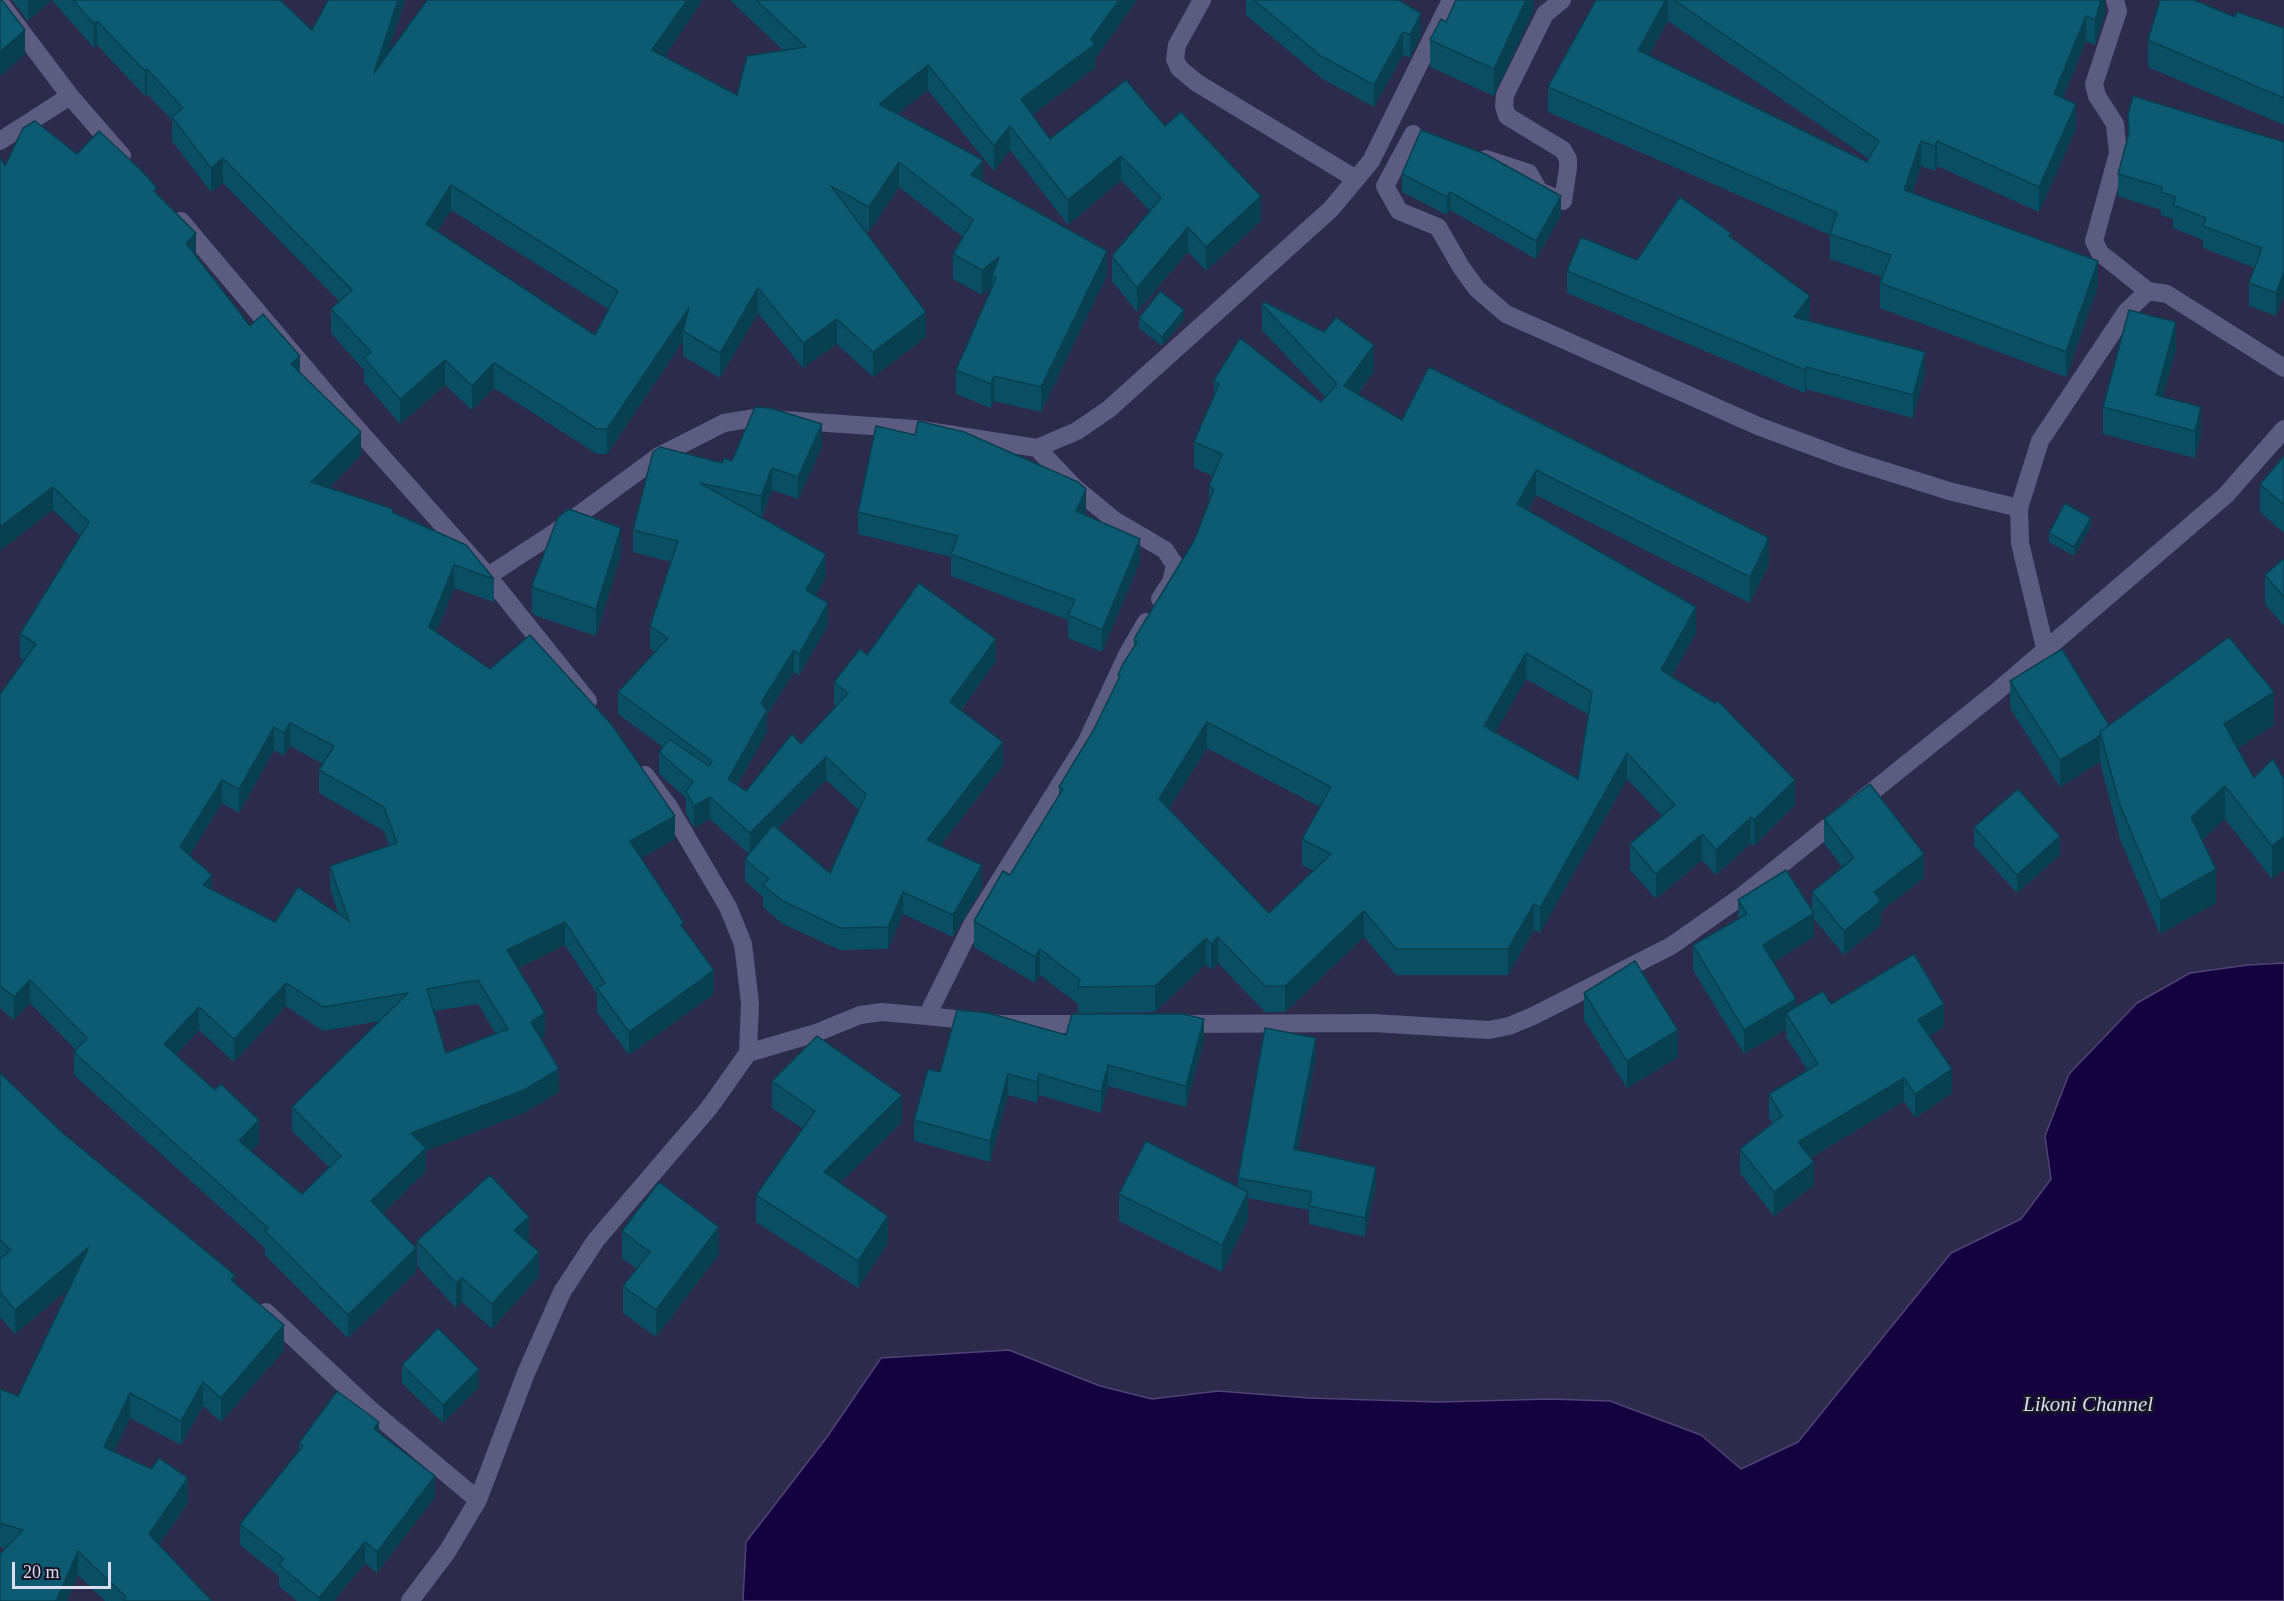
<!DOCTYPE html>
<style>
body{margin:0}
#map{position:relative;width:2284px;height:1601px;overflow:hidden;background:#2d2b4c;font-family:"Times New Roman",serif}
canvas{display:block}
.scale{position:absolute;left:12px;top:1562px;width:99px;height:27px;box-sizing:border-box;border:3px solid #dcdcf1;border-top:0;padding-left:8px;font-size:18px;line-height:21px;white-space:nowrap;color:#dcdcf1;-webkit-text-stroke:4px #161625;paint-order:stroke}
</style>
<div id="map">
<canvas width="2284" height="1601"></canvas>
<div class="scale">20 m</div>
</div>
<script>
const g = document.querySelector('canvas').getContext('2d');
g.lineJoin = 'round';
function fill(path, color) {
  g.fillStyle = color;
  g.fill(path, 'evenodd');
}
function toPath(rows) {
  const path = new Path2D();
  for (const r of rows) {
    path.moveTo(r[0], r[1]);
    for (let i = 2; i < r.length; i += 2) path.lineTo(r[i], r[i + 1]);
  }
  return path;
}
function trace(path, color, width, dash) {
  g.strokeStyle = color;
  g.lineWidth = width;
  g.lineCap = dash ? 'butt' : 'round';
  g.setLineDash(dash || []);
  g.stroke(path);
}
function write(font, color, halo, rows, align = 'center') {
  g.font = font + ' "Times New Roman",serif';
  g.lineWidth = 5;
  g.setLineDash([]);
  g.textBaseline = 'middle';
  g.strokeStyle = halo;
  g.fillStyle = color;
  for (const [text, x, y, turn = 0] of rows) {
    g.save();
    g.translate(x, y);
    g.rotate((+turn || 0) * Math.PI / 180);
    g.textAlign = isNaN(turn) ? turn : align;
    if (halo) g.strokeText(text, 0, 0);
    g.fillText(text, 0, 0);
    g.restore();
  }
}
const water = toPath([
 [2284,963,2284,1601,743,1601,746,1542,827,1437,881,1358,1009,1350,1100,1386,1152,1399,1218,1391,1309,1398,1438,1402,1550,1399,1610,1401,1701,1435,1741,1469,1798,1442,1951,1253,2021,1219,2051,1179,2045,1136,2069,1074,2137,1003,2190,973,2248,965,2284,963]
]);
fill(water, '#140240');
trace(water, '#504375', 1.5);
trace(toPath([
 [1202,0,1177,45,1175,59,1179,68,1197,83,1356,179],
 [2115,0,2118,11,2094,84,2097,96,2115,124,2118,153,2094,241,2100,253,2148,291],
 [0,3,70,96,122,156],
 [1413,134,1385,186,1399,211,1438,227,1461,267,1477,289,1506,314,1758,426,1847,459,1949,491,2019,508],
 [0,141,70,96],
 [1486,159,1529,173,1539,191,1563,201,1568,168,1568,159,1563,150,1507,116,1504,106,1505,95,1545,14,1562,0],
 [181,221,344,414,488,576,588,701],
 [1037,448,1074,487,1114,520,1165,550,1175,565,1171,582,1160,599],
 [488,576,554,533,659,456,724,423,755,418,915,429,1037,448,1077,431,1109,409,1331,209,1371,161,1451,0],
 [2045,648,2020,543,2019,508,2040,441,2126,312,2148,291,2167,294,2284,368],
 [927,1016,1001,1024,1093,1024],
 [1181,1024,1373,1023,1489,1030,1509,1026,1533,1016,1671,946,1742,896,1995,693,2226,495,2284,429],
 [748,1053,816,1033,860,1015,882,1012,927,1016,973,923,1086,743,1127,655,1146,622],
 [266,1312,373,1412,478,1500],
 [410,1601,447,1552,478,1500,526,1373,562,1292,596,1240,709,1108,748,1053,750,1003,743,944,728,907,669,807,645,775]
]), '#5c5b80', 18);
fill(toPath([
 [12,0,280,0,312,30,328,0,405,0,388,53,665,57,737,95,783,50,730,0,1137,0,1095,59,1095,68,1032,115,1050,139,1165,126,1261,221,1206,271,1188,252,1137,312,1112,281,1112,256,1150,211,1121,180,1068,225,1010,150,994,171,928,90,897,114,983,182,1107,275,1041,412,994,401,991,408,956,394,956,370,992,287,982,295,953,279,953,254,963,237,899,187,869,232,863,229,926,337,873,377,837,344,803,368,758,313,720,378,683,356,683,341,607,454,597,454,494,388,472,410,445,385,400,424,364,382,364,370,331,333,331,309,339,301,223,183,211,192,172,141,172,120,147,94,145,96,97,45,94,48,52,0,28,21],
 [451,210,608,309,595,335,437,231],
 [1246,0,1398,0,1421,35,1410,58,1403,55,1374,107,1321,78,1246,15],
 [1534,0,1534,10,1494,96,1430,67,1430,40,1446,22],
 [1596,0,2105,0,2105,13,2095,45,2086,41,2063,98,2076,129,2039,212,1937,166,1935,171,1921,166,1912,193,2098,286,2066,377,1880,308,1880,283,1882,277,1830,259,1830,235,1548,112,1548,87],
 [1668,21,1869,159,1867,162,1649,55],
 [2235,17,2284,28,2284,125,2148,67,2148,40],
 [2128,114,2284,142,2284,295,2276,316,2249,306,2249,283,2255,268,2203,248,2203,240,2173,228,2173,219,2161,215,2161,210,2118,196,2118,174,2128,137],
 [77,154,157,194,196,256,250,326,300,373,361,455,329,488,393,513,494,579,494,602,454,588,436,632,675,839,641,858,684,929,714,994,629,1055,597,1012,597,994,565,945,518,968,545,1036,541,1039,559,1092,524,1113,426,1151,426,1171,383,1213,416,1272,348,1338,265,1255,265,1248,74,1075,74,1052,76,1050,30,1003,14,1020,0,1008,0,694,25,661,20,658,20,634,80,536,53,510,5,166],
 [290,746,323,764,319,770,319,793,384,831,389,846,330,866,330,889,339,915,275,922,212,889,190,855,222,803,239,813,274,750,284,756],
 [478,1004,496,1034,446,1053,434,1011],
 [286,1006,323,1031,380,1021,292,1107,292,1131,329,1167,302,1194,251,1152,259,1143,176,1055,199,1030,234,1062],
 [1402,174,1561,215,1536,259,1450,210,1447,215,1402,192],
 [1731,238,1810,318,1808,321,1925,374,1913,418,1806,389,1805,393,1567,293,1567,271,1637,260],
 [1262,304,1374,371,1358,394,1402,420,1429,367,1769,564,1750,603,1536,495,1528,511,1696,633,1672,676,1795,805,1754,846,1751,843,1716,875,1702,860,1656,899,1630,870,1630,844,1662,816,1627,779,1540,933,1534,930,1508,975,1396,975,1364,937,1285,1012,1265,1012,1218,963,1211,970,1206,964,1155,1012,1078,1013,1078,1004,1040,975,1035,983,974,947,974,921,1010,875,1059,796,1059,787,1093,731,1118,681,1118,675,1134,647,1134,640,1195,539,1209,504,1209,486,1213,476,1194,468,1194,442,1214,397,1214,380,1321,402,1325,397,1262,330],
 [1526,679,1589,715,1578,779,1495,732],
 [1207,748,1320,807,1302,839,1302,865,1313,871,1269,913,1169,809],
 [1139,318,1184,319,1162,346,1139,328],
 [2176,349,2163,397,2201,434,2195,458,2103,434,2103,407],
 [915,435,1086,511,1085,515,1140,561,1102,652,1068,638,1068,620,951,576,951,557,858,534,858,512],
 [822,447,798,499,772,490,762,518,826,577,815,596,828,625,799,676,794,672,767,715,767,732,737,785,746,791,801,744,836,706,834,704,834,682,867,655,996,661,961,710,1003,765,940,846,982,888,953,937,903,914,888,949,840,950,783,924,763,907,763,897,745,881,745,859,749,854,710,819,694,828,686,813,686,798,659,774,659,752,663,747,618,714,618,692,655,652,650,649,650,626,671,562,633,552,633,530,722,463],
 [826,780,859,810,830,873,777,829],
 [2284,456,2284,533,2260,512,2260,484],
 [2091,527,2074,556,2049,542,2049,533],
 [621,555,596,636,534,615,532,612,532,585],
 [2284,558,2284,626,2265,604,2265,575],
 [2010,681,2109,725,2274,725,2238,748,2254,778,2273,759,2272,879,2225,819,2202,840,2216,903,2160,934,2120,839,2100,762,2060,787,2010,708],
 [1824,819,1924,878,1881,911,1881,925,1844,955,1814,919,1814,937,1773,962,1796,1007,1831,1004,1944,1027,1929,1036,1952,1093,1915,1118,1904,1101,1811,1158,1814,1185,1774,1216,1740,1173,1740,1149,1773,1124,1769,1118,1769,1094,1808,1071,1786,1037,1786,1029,1744,1054,1693,970,1693,945,1738,919,1738,900,1812,910,1812,892,1842,867,1824,843],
 [1974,827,2060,855,2017,893,1974,846],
 [1584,993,1678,1057,1627,1088,1584,1020],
 [1066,1035,1204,1040,1186,1107,1108,1086,1101,1113,1039,1095,1037,1103,1008,1095,990,1162,914,1141,914,1120,940,1072],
 [1316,1057,1298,1150,1376,1185,1365,1237,1309,1224,1309,1210,1248,1198,1248,1219,1222,1272,1119,1221,1119,1194,1238,1187,1238,1178],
 [0,1073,64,1134,235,1283,284,1350,221,1422,203,1406,181,1445,130,1418,114,1452,188,1503,159,1545,212,1601,105,1601,78,1575,0,1547,0,1389,18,1396,69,1288,15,1334,0,1317],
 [772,1081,902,1122,840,1183,888,1243,858,1288,756,1222,756,1195,803,1129,772,1108],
 [622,1231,719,1254,656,1337,623,1313,623,1286,637,1269,622,1258],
 [417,1241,529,1241,528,1242,539,1276,492,1329,462,1302,456,1308,417,1266],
 [402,1365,479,1387,443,1423,402,1383],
 [379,1433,435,1497,377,1573,365,1563,334,1601,297,1601,279,1586,279,1576,240,1545,240,1524,299,1450,299,1443]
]), '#0a4e63');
fill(toPath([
 [28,0,52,0,28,21],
 [398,0,405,0,374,98,374,73],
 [687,0,703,0,652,75,652,50],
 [1119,0,1137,0,1095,59,1095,68,1021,123,1021,99,1091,39],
 [1526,0,1534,0,1534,10,1494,96,1494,69],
 [1666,0,1668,0,1668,21,1638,75,1638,50],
 [2101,0,2105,0,2105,13,2095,45,2095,20],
 [1421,13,1421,35,1410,58,1410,35],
 [2086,16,2086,41,2054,119,2054,94],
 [97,21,97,45,94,48,94,24],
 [25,30,25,54,0,77,0,52],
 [1403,32,1403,55,1374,107,1374,85],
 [928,65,928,90,879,129,879,104],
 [147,69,147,94,145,96,145,71],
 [2076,104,2076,129,2039,212,2039,187],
 [1010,126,1010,150,994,171,994,146],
 [1921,141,1921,166,1904,215,1904,190],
 [1937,141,1937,166,1935,171,1935,146],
 [1121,156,1121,180,1068,225,1068,200],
 [223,158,223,183,211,192,211,168],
 [983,160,983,185,971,175],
 [899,162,899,187,869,232,869,207],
 [451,185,451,210,426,249,426,224],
 [1450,192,1450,210,1447,215,1447,197],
 [1261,196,1261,221,1206,271,1206,247],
 [1561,196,1561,215,1536,259,1536,241],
 [1188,227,1188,252,1137,312,1137,288],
 [196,233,196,256,186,243],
 [1107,251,1107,275,1041,412,1041,387],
 [999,257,996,278,992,276,992,287,982,295,982,270],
 [2098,261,2098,286,2066,377,2066,352],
 [2284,272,2284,295,2276,316,2276,293],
 [758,288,758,313,720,378,720,353],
 [1810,296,1810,318,1794,340,1794,317],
 [689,308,683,331,683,341,607,454,607,429],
 [1184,310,1184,319,1162,346,1162,337],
 [926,312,926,337,873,377,873,352],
 [837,319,837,344,803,368,803,343],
 [2176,322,2176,349,2156,422,2156,395],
 [1374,345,1374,371,1344,412,1344,386],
 [1925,352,1925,374,1913,418,1913,395],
 [300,356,300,380,291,364],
 [445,360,445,385,400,424,400,399],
 [494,363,494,388,472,410,472,386],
 [1806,367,1806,389,1805,393,1805,370],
 [994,376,994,401,991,408,991,384],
 [2201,407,2201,434,2195,458,2195,431],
 [822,424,822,447,798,499,798,477],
 [361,432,361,455,311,506,311,482],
 [772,468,772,490,761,518,761,496],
 [1536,470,1536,495,1517,530,1517,504],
 [53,487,53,510,0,551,0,527],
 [1086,489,1086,511,1076,534,1076,511],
 [2091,518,2091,527,2074,556,2074,547],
 [621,528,621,555,596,636,596,609],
 [1769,538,1769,564,1750,603,1750,577],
 [1140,539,1140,561,1102,652,1102,630],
 [826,554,826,577,806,613,806,590],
 [454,565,454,588,429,650,429,627],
 [828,603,828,625,799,676,799,654],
 [1696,607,1696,633,1661,695,1661,670],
 [996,639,996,661,950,724,950,702],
 [794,650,794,672,767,715,767,732,728,801,728,779,761,703],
 [1526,653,1526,679,1484,752,1484,726],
 [2274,692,2274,725,2224,757,2224,724],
 [1207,722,1207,748,1159,825,1159,799],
 [290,723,290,746,284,756,284,733],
 [274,727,274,750,239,813,239,789],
 [2100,736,2100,762,2060,787,2060,760],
 [1003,742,1003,765,927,862,927,840],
 [1627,753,1627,779,1540,933,1540,908],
 [826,757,826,780,750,855,750,833],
 [222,780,222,803,180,870,180,847],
 [1795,780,1795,805,1754,846,1754,820],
 [2225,786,2225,819,2191,851,2191,817],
 [710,797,710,819,694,828,694,806],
 [675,816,675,839,630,864,630,841],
 [1751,817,1751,843,1716,875,1716,850],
 [1702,834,1702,860,1656,899,1656,874],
 [2060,836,2060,855,2017,893,2017,875],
 [2284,836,2284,870,2272,879,2272,846],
 [1924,854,1924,878,1881,911,1881,925,1844,955,1844,931,1874,892],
 [982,865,982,888,953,937,953,915],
 [2216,869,2216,903,2160,934,2160,901],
 [212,875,212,898,203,885],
 [903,892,903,914,888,949,888,927],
 [1534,904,1534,930,1508,975,1508,949],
 [1364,911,1364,937,1285,1012,1285,986],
 [1814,913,1814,937,1763,969,1763,945],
 [565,922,565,945,507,973,507,950],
 [1218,937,1218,963,1211,970,1211,944],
 [1206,938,1206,964,1155,1012,1155,986],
 [1040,949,1040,975,1035,983,1035,957],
 [714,970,714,994,629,1055,629,1032],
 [30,980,30,1003,14,1020,14,997],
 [286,983,286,1006,234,1062,234,1039],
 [1796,999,1796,1023,1786,1013,1786,1029,1744,1054,1744,1030],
 [1944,1004,1944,1027,1918,1043,1918,1020],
 [199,1007,199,1030,164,1067,164,1044],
 [545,1013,545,1036,531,1045,531,1022],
 [1204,1019,1204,1040,1186,1107,1186,1086],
 [1678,1030,1678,1057,1627,1088,1627,1061],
 [1316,1038,1316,1057,1294,1168,1294,1149],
 [1108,1065,1108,1086,1101,1113,1101,1092],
 [559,1069,559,1092,524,1113,426,1151,426,1171,371,1225,371,1201,411,1133],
 [1952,1069,1952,1093,1915,1118,1915,1094],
 [1008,1074,1008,1095,990,1162,990,1141],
 [1039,1074,1039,1095,1037,1103,1037,1082],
 [1904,1078,1904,1101,1798,1166,1798,1142],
 [902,1095,902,1122,824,1199,824,1172],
 [259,1120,259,1143,239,1165,239,1141],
 [1814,1162,1814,1185,1774,1216,1774,1192],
 [1376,1167,1376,1185,1365,1237,1365,1218],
 [1248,1192,1248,1219,1222,1272,1222,1245],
 [888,1216,888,1243,858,1288,858,1261],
 [529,1217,529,1241,514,1255,514,1230],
 [719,1227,719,1254,656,1337,656,1310],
 [89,1247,89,1272,15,1334,15,1310],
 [416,1248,416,1272,348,1338,348,1315],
 [539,1252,539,1276,492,1329,492,1304],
 [235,1275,235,1299,231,1280],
 [462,1278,462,1302,456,1308,456,1283],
 [284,1325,284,1350,221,1422,221,1398],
 [479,1369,479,1387,443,1423,443,1405],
 [203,1382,203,1406,181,1445,181,1421],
 [130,1393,130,1418,104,1472,104,1447],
 [379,1422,379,1443,374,1429],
 [435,1476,435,1497,377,1573,377,1552],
 [188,1478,188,1503,149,1559,149,1534],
 [365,1542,365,1563,334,1601,319,1601,319,1598],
 [78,1551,78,1575,67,1601,56,1601]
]), '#084050');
const building = toPath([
 [0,0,2,0,25,30,0,52,0,0],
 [73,0,280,0,312,30,328,0,398,0,374,73,427,0,687,0,652,50,737,95,747,56,806,47,756,0,1119,0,1091,39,1095,44,1021,99,1050,139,1126,80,1165,126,1181,112,1261,196,1206,247,1188,227,1137,288,1112,256,1161,198,1121,156,1068,200,1010,126,994,146,928,65,879,104,983,160,971,175,1107,251,1041,387,994,376,991,384,956,370,996,278,992,276,999,257,982,270,953,254,973,220,899,162,869,207,831,186,926,312,873,352,837,319,803,343,758,288,720,353,683,331,689,308,607,429,597,429,494,363,472,386,445,360,400,399,364,358,371,352,331,309,352,290,223,158,211,168,172,117,183,108,147,69,145,71,97,21,94,24,73,0],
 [451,185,618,291,595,335,426,224,451,185],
 [1254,0,1398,0,1421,13,1410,35,1403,32,1374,85,1321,56,1254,0],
 [1456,0,1526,0,1494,69,1430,40,1441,19,1446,22,1456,0],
 [1596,0,1666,0,1638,50,1867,162,1879,141,1674,0,2101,0,2095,20,2086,16,2054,94,2076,104,2039,187,1937,141,1935,146,1921,141,1904,190,2098,261,2066,352,1880,283,1891,255,1830,234,1837,213,1548,87,1596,0],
 [2160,0,2194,0,2235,17,2237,12,2284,28,2284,98,2148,40,2160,0],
 [2133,96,2284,142,2284,272,2276,293,2249,283,2262,248,2203,226,2206,218,2173,205,2176,197,2161,192,2162,187,2118,174,2129,133,2128,114,2133,96],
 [35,121,77,154,99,131,142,171,157,188,154,191,196,233,186,243,250,326,263,314,300,356,291,364,361,432,311,482,393,509,392,512,466,545,494,579,454,565,429,627,490,669,530,635,612,725,675,816,630,841,684,923,681,925,714,970,629,1032,597,988,605,983,565,922,507,950,545,1013,531,1022,559,1069,524,1090,411,1133,426,1148,371,1201,416,1248,348,1315,265,1231,268,1228,74,1052,87,1038,30,980,14,997,0,985,0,694,36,644,20,634,89,522,53,487,0,527,0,157,5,166,23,128,35,121],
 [290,723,334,746,319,770,384,807,397,843,330,866,349,921,298,887,275,922,203,885,212,875,180,847,222,780,239,789,274,727,284,733,290,723],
 [478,980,508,1029,446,1053,427,989,478,980],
 [286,983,323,1007,408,993,292,1107,341,1156,302,1194,239,1141,259,1120,221,1084,215,1090,164,1044,199,1007,234,1039,286,983],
 [1421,130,1485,154,1561,196,1536,241,1450,192,1447,197,1402,174,1421,130],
 [1680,197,1731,233,1729,236,1810,296,1794,317,1925,352,1913,395,1806,367,1805,370,1567,271,1581,237,1637,260,1680,197],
 [1160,291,1184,310,1162,337,1139,318,1160,291],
 [1264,302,1324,332,1336,317,1374,345,1344,386,1402,420,1429,367,1769,538,1750,577,1536,470,1517,504,1696,607,1661,670,1715,703,1718,701,1795,780,1754,820,1751,817,1716,850,1702,834,1656,874,1630,844,1675,805,1627,753,1540,908,1534,904,1508,949,1396,949,1364,911,1285,986,1265,986,1218,937,1211,944,1206,938,1155,986,1078,987,1080,980,1040,949,1035,957,974,921,1003,871,1010,875,1063,789,1059,787,1093,731,1120,676,1118,675,1123,664,1137,642,1134,640,1137,634,1195,539,1214,489,1209,486,1222,454,1194,442,1219,384,1214,380,1240,338,1321,402,1337,384,1262,304,1264,302],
 [1526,653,1592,692,1578,779,1484,726,1526,653],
 [1207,722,1331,787,1302,839,1331,854,1269,913,1159,799,1207,722],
 [2129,310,2176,322,2156,395,2201,407,2195,431,2103,407,2129,310],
 [755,407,770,408,822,424,798,477,772,468,761,496,700,483,826,554,806,590,828,603,799,654,794,650,761,703,767,710,728,779,746,791,792,734,801,744,848,693,834,682,860,649,867,655,919,583,996,639,950,702,1003,742,927,840,982,865,953,915,903,892,888,927,840,928,783,901,763,885,769,879,745,859,773,825,830,873,866,794,826,757,750,833,710,797,694,806,686,791,693,782,659,752,669,739,709,766,712,761,618,692,668,638,650,626,678,541,633,530,653,452,660,447,722,463,724,458,732,461,755,407],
 [918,421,964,432,1078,482,1086,489,1076,511,1140,539,1102,630,1068,615,1075,600,951,554,958,536,858,512,876,426,915,435,918,421],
 [2284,456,2284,505,2260,484,2284,456],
 [2065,503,2091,518,2074,547,2049,533,2065,503],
 [569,509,621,528,596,609,534,588,532,585,558,517,569,509],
 [2284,558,2284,597,2265,575,2284,558],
 [2229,637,2274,692,2224,724,2254,778,2273,759,2284,779,2284,836,2272,846,2225,786,2191,817,2216,869,2160,901,2120,805,2100,732,2229,637],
 [2062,649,2109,725,2100,732,2100,736,2060,760,2010,681,2062,649],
 [1870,784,1924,854,1874,892,1881,901,1844,931,1812,892,1854,858,1824,819,1870,784],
 [2018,789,2060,836,2017,875,1974,827,2018,789],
 [1786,870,1814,913,1763,945,1796,999,1744,1030,1693,945,1747,914,1738,900,1786,870],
 [1914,954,1944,1004,1918,1020,1952,1069,1915,1094,1904,1078,1798,1142,1814,1162,1774,1192,1740,1149,1782,1116,1769,1094,1818,1064,1786,1013,1823,991,1831,1004,1914,954],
 [1635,961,1678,1030,1627,1061,1584,993,1635,961],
 [957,1010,988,1013,1066,1035,1072,1014,1183,1014,1204,1019,1186,1086,1108,1065,1101,1092,1039,1074,1037,1082,1008,1074,990,1141,914,1120,928,1069,940,1072,957,1010],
 [1265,1028,1316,1038,1294,1149,1376,1167,1365,1218,1309,1206,1312,1192,1238,1178,1265,1028],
 [817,1036,902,1095,824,1172,888,1216,858,1261,756,1195,815,1111,772,1081,817,1036],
 [0,1073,64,1134,235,1275,231,1280,284,1325,221,1398,203,1382,181,1421,130,1393,104,1447,151,1469,159,1458,188,1478,149,1534,212,1601,123,1601,126,1597,78,1551,56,1601,0,1601,0,1554,23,1530,0,1523,0,1389,18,1396,89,1247,15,1310,0,1292,0,1259,11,1250,0,1240,0,1073],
 [1146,1141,1248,1192,1222,1245,1119,1194,1146,1141],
 [490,1175,529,1217,514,1230,539,1252,492,1304,462,1278,456,1283,417,1241,490,1175],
 [659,1182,719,1227,656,1310,623,1286,650,1252,622,1231,659,1182],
 [438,1328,479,1369,443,1405,402,1365,438,1328],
 [337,1391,379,1422,374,1429,435,1476,377,1552,365,1542,319,1598,279,1565,284,1559,240,1524,303,1446,299,1443,337,1391]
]);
fill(building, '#0c5b73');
trace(building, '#084050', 1.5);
write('italic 21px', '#dbdbf3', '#161625', [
 ["Likoni Channel",2088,1405]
]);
</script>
